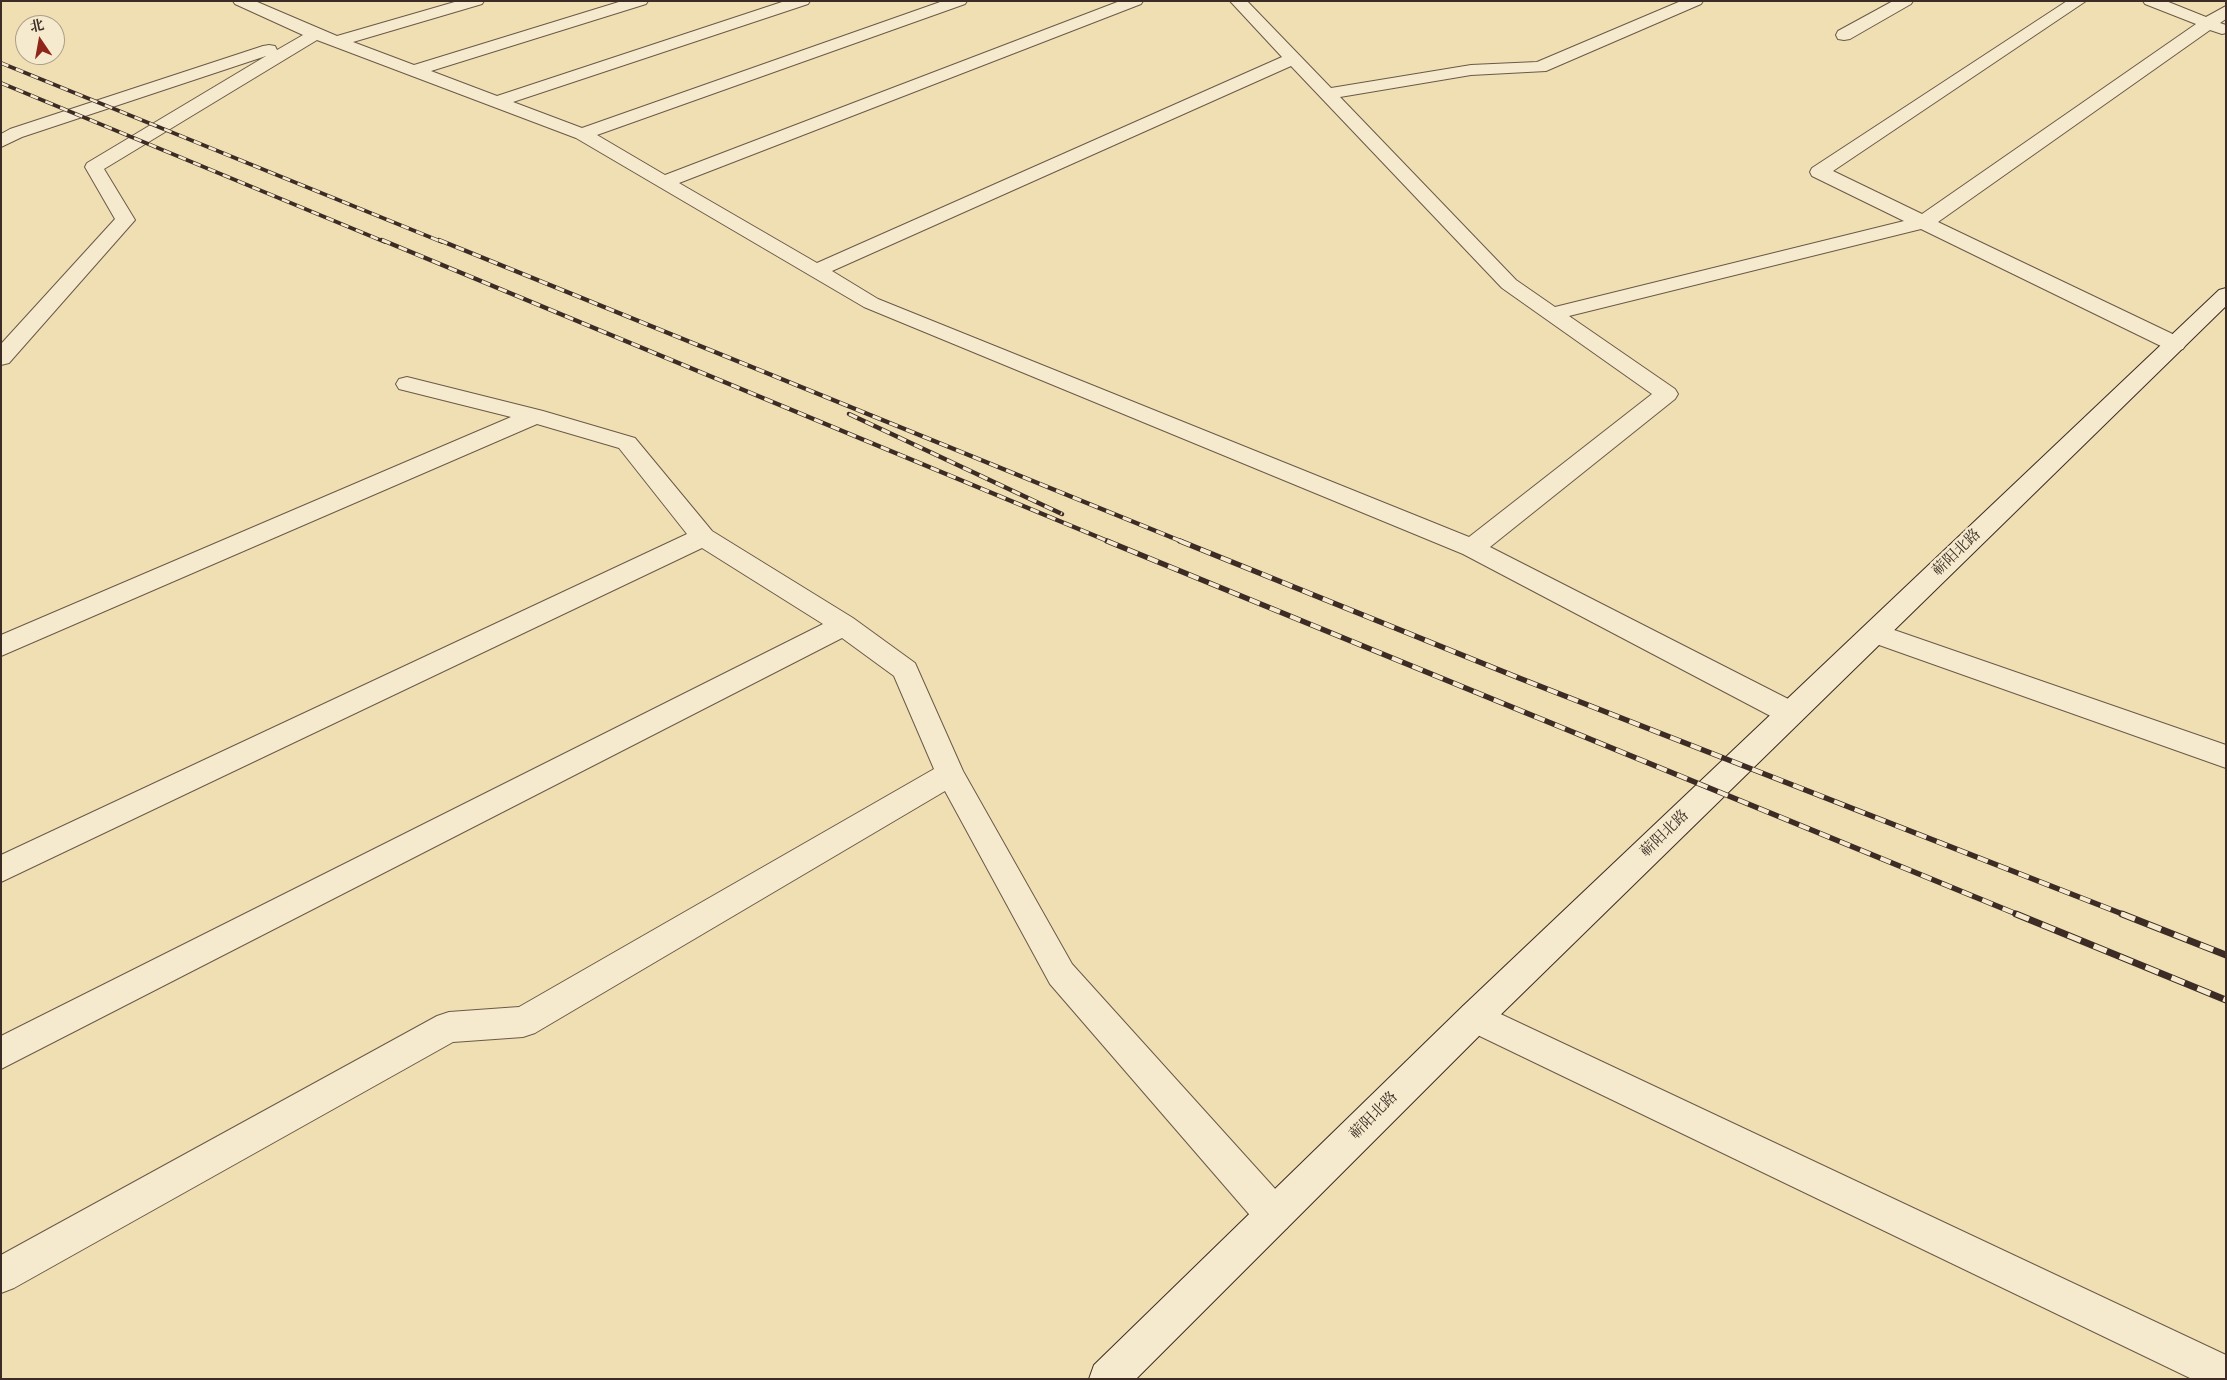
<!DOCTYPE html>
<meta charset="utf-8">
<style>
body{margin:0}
#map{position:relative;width:2227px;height:1380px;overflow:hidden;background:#f0dfb2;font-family:"IM FELL French Canon","Noto Serif SC",serif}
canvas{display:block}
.frame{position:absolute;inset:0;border:2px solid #3d2c25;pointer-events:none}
.north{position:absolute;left:15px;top:15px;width:50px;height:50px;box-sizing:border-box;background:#f5eacd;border:1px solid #ab9e8a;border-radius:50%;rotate:348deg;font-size:14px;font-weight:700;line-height:20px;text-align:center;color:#3d2c25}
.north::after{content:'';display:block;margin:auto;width:18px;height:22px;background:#8f2418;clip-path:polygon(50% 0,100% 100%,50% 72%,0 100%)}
</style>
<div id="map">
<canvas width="2227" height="1380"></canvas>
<div class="frame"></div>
<div class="north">北</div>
</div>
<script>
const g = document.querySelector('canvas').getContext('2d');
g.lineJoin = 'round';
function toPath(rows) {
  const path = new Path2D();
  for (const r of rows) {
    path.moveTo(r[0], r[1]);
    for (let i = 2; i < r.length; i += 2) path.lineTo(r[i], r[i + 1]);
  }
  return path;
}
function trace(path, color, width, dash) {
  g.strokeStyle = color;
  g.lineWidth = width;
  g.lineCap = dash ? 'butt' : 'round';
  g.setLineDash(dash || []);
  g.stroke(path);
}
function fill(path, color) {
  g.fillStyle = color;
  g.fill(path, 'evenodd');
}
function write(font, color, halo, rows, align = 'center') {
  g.font = font + ' "IM FELL French Canon","Noto Serif SC",serif';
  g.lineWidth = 5;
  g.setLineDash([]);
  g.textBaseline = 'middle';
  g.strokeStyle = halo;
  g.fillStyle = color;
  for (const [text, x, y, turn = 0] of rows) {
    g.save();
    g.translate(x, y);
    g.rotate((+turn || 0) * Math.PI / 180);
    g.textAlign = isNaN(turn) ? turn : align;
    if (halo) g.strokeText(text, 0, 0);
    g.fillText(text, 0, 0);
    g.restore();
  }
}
const minor = toPath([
 [233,1,255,1,337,36,458,1,484,1,482,4,353,42,414,65,622,1,648,1,646,4,431,71,497,96,785,1,810,1,808,4,513,102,582,128,943,1,967,1,965,4,597,135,665,175,1120,1,1143,1,1141,4,679,183,817,263,1282,57,1230,1,1247,1,1331,88,1471,65,1537,62,1681,1,1703,1,1701,4,1546,71,1471,75,1340,97,1516,280,1555,307,1904,221,1812,176,1810,172,1812,168,2067,1,2086,1,1833,171,1922,214,2196,24,2145,4,2143,1,2166,1,2206,17,2226,6,2226,19,2220,23,2226,25,2226,33,2222,34,2210,30,1938,222,2183,339,2186,344,2183,349,2175,351,2167,349,1921,229,1569,316,1675,389,1678,394,1675,399,1490,547,1800,705,1804,713,1800,721,1790,724,1780,721,1463,554,864,307,576,138,317,40,104,169,135,220,9,363,1,365,1,344,115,219,85,167,87,163,266,56,22,137,1,147,1,134,10,129,263,46,269,45,275,46,277,50,303,35,235,4,233,1],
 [1291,66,1502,288,1652,394,1469,537,878,299,832,271,1291,66],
 [1893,1,1913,1,1911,4,1850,39,1844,40,1838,39,1836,35,1838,31,1893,1],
 [407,377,543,411,635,438,712,531,853,618,915,663,963,771,1072,964,1287,1202,1292,1215,1287,1228,1274,1233,1261,1228,1050,984,945,791,535,1033,523,1037,453,1042,14,1288,1,1293,1,1255,437,1016,449,1012,519,1007,934,769,894,676,842,638,1,1069,1,1036,823,624,702,548,1,882,1,855,687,534,619,448,537,424,1,656,1,635,511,417,399,389,396,384,399,379,407,377],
 [1874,623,2226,745,2226,768,1865,640,1861,633,1865,626,1874,623],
 [1475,1002,2226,1355,2226,1379,2192,1379,1463,1028,1459,1017,1463,1006,1475,1002]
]);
const secondary = toPath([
 [2226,288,2226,306,1487,1028,1136,1379,1089,1379,1094,1365,1463,1006,2219,290,2226,288]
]);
trace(minor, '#6a5948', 2);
trace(secondary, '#3d2c25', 2);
fill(minor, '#f5eacd');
fill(secondary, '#f5eacd');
const railFar3 = toPath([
 [1,63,442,242],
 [1,83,385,242]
]);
const railFar2 = toPath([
 [382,240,1110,542],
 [439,240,1183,542],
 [849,414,1062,514]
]);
const railFar1 = toPath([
 [1107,541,2019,915],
 [1180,541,1519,678,2125,915]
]);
const rail = toPath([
 [2016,914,2226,1000],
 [2122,914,2226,955]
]);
trace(railFar3, '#3d2c25', 4);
trace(railFar2, '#3d2c25', 4.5);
trace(railFar1, '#3d2c25', 5.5);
trace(rail, '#3d2c25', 7);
trace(railFar3, '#f5eacd', 2.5, [8]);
trace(railFar2, '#f5eacd', 3, [9]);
trace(railFar1, '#f5eacd', 4, [11]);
trace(rail, '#f5eacd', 5, [14]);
write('15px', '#3d2c25', '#f5eacd', [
 ["蕲阳北路",1957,553,-44],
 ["蕲阳北路",1665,834,-44],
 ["蕲阳北路",1374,1116,-45]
]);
</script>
